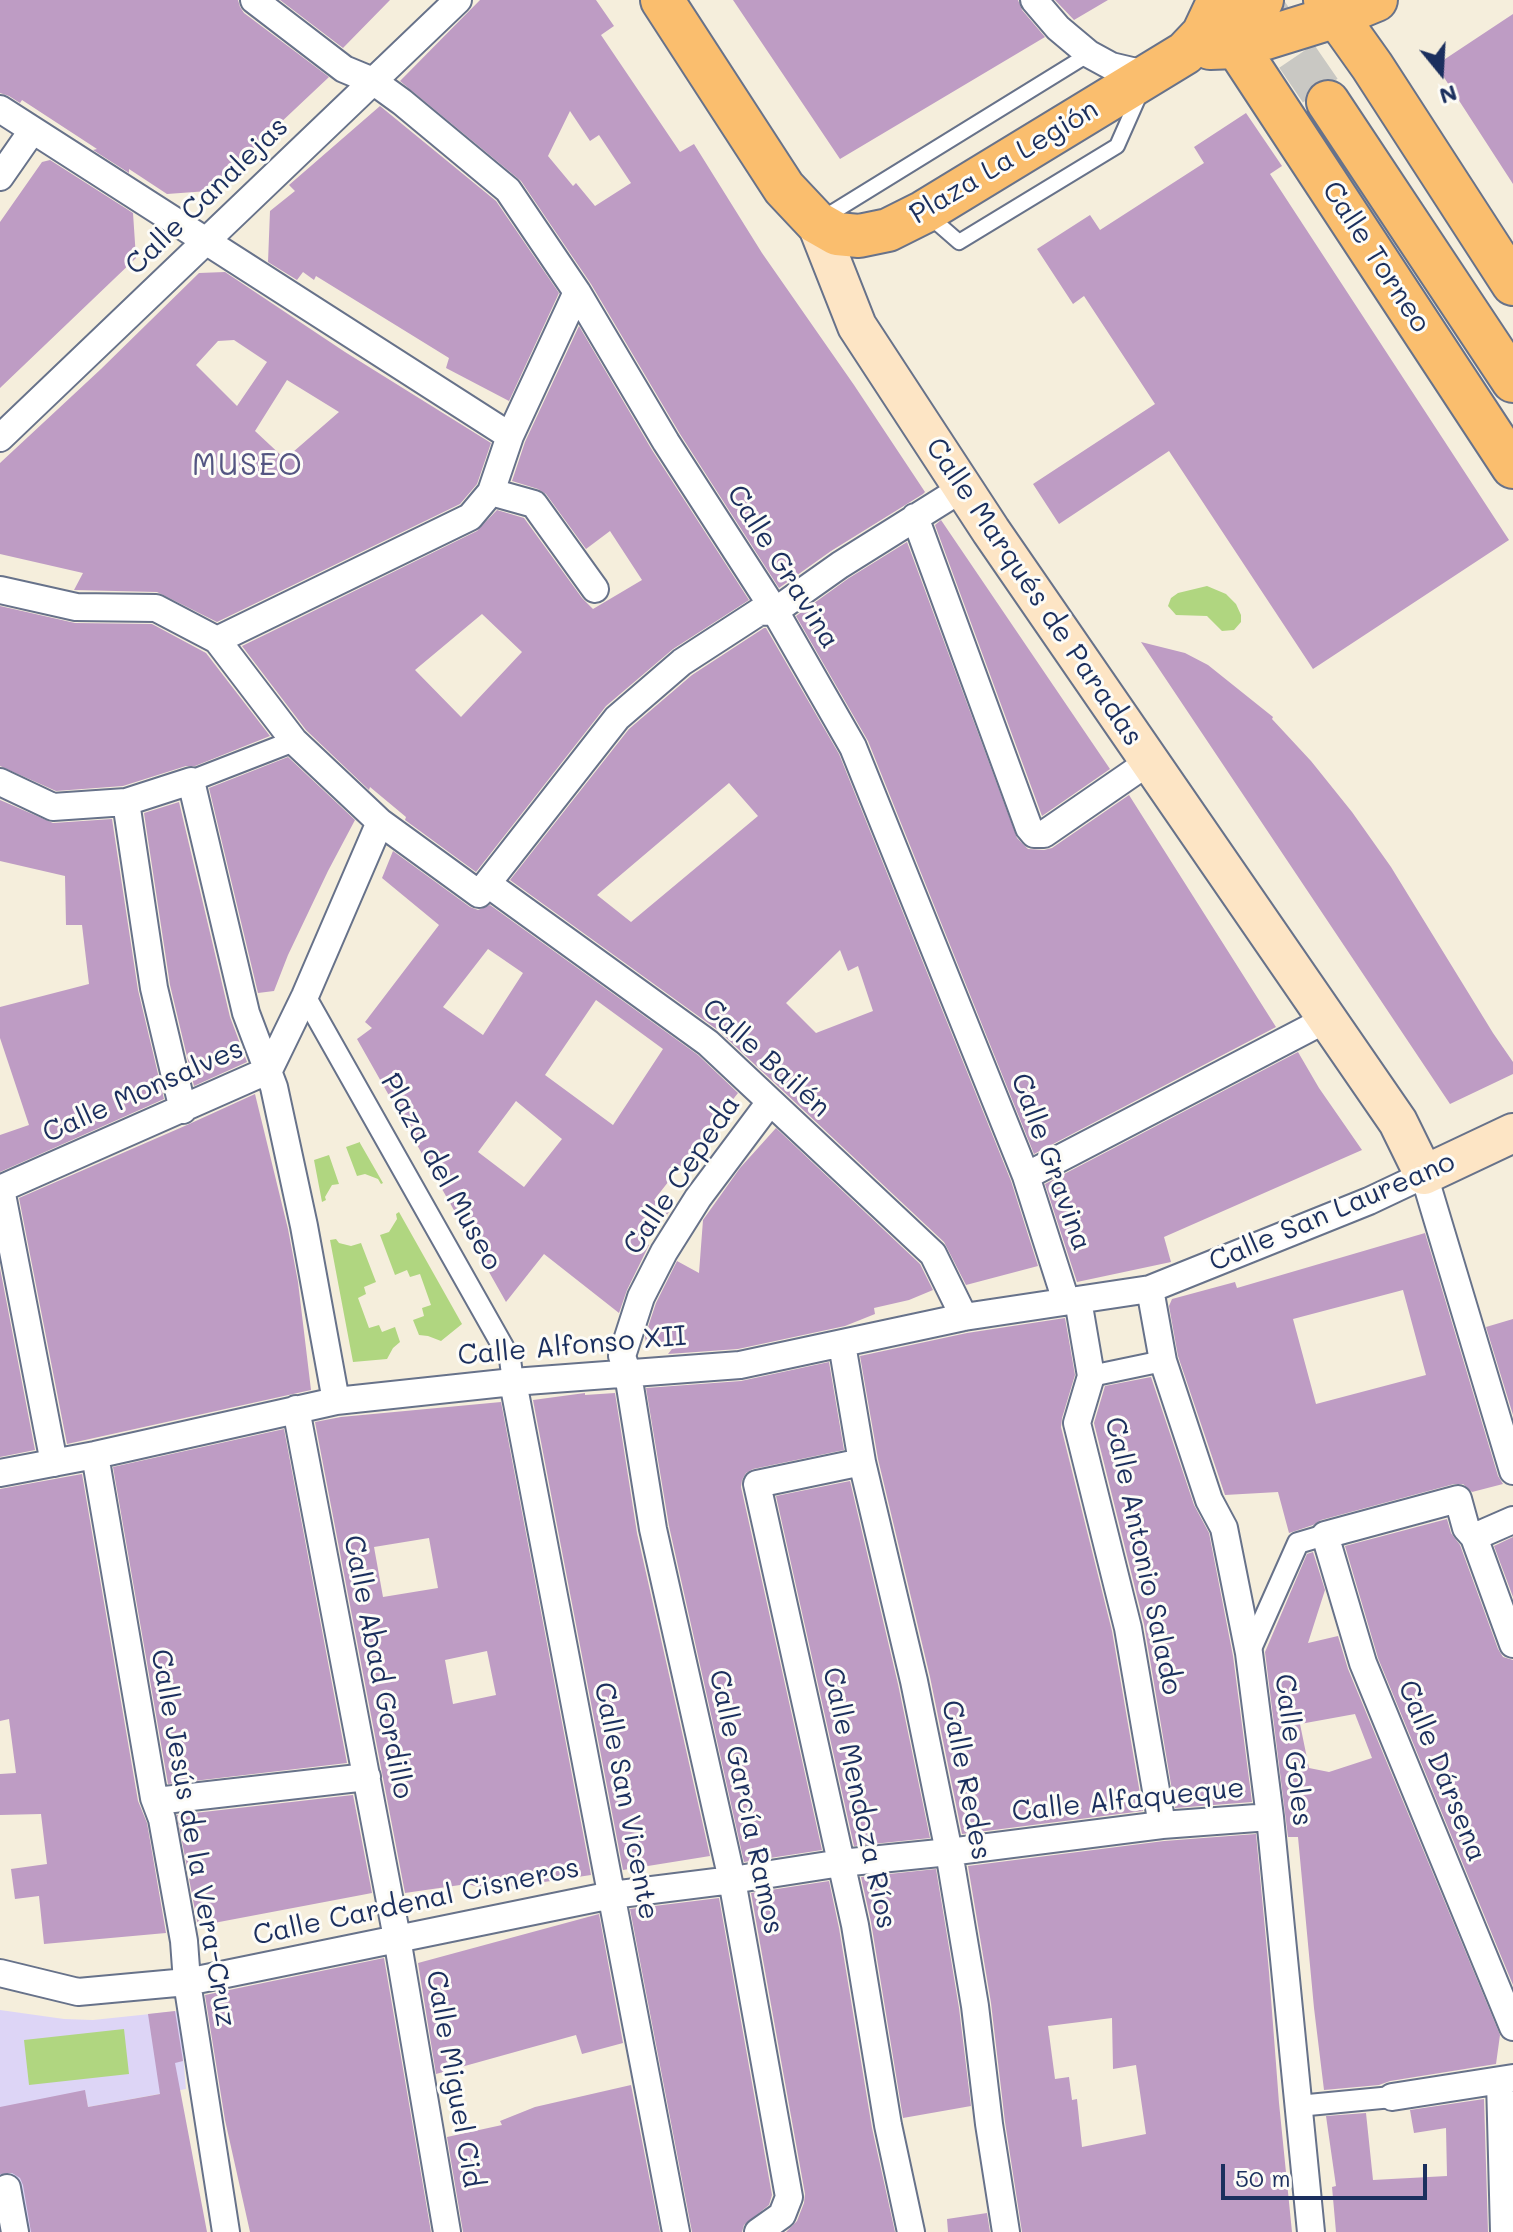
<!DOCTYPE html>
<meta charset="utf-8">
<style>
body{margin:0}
#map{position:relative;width:1513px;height:2232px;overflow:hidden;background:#f5eedc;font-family:Mali,sans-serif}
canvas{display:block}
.north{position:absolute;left:1401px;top:32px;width:80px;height:80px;-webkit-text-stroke:6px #fdfcf7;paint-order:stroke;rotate:162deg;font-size:22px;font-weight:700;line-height:32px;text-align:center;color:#1b2f5e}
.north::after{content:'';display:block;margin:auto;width:28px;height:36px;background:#1b2f5e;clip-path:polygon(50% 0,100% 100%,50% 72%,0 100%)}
.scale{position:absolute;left:1221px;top:2164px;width:206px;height:36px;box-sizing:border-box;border:4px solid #1b2f5e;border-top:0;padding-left:10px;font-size:24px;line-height:28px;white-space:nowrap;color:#1b2f5e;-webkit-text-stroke:6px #fdfcf7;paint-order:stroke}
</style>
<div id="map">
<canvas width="1513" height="2232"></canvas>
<div class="north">N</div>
<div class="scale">50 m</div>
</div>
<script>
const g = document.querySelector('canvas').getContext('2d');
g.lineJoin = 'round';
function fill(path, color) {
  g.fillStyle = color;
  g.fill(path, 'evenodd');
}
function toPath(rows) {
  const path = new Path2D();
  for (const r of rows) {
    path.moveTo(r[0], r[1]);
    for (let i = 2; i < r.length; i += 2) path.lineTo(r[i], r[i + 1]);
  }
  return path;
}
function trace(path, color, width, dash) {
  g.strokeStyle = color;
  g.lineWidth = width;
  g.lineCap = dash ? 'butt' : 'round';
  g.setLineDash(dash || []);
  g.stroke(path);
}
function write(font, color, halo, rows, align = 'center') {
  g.font = font + ' Mali,sans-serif';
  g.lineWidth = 6;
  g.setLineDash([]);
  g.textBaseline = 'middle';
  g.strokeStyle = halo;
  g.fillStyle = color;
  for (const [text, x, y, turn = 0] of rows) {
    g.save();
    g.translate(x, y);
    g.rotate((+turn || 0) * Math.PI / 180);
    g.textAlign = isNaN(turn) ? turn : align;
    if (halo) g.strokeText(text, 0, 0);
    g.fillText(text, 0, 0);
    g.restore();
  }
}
fill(toPath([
 [0,2010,64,2019,93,2020,179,2011,186,2089,88,2107,85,2091,104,2232,23,2232,11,2173,0,2176]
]), '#ddd5f6');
fill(toPath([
 [1207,586,1226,594,1236,604,1241,615,1241,622,1234,630,1222,631,1207,616,1176,615,1168,606,1171,598,1178,593],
 [360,1142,360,1143,383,1183,381,1184,378,1179,365,1174,357,1176,346,1147],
 [329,1155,339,1184,332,1185,325,1197,326,1200,322,1202,314,1160],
 [399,1212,462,1324,441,1341,428,1336,419,1335,413,1320,424,1316,422,1308,431,1305,420,1274,410,1277,407,1270,395,1275,380,1235,389,1232,397,1219,396,1214],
 [336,1239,339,1243,351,1246,361,1243,376,1282,364,1287,366,1294,358,1298,369,1328,379,1325,382,1332,395,1327,400,1342,393,1348,387,1359,353,1362,330,1240],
 [124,2029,129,2074,29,2085,24,2040]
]), '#b0d680');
fill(toPath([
 [0,0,238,0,240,7,244,13,329,77,208,191,167,194,129,169,129,173,93,150,97,149,22,100,20,103,9,96,0,93],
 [280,0,390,0,343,48],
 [480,0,596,0,614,26,601,35,680,152,694,144,762,253,854,385,925,492,923,494,831,551,779,588,680,434,591,284,521,181,400,81],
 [570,111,590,141,599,135,631,183,595,206,576,183,573,186,548,156],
 [733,0,1018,0,1022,10,1045,37,840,159],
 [1055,0,1108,0,1074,20],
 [1513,14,1513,184,1436,65],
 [380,106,496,201,559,293,509,401,446,368,449,358,316,276,314,280,303,272,297,280,268,262,270,211,295,191,289,185],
 [1246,113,1282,166,1270,174,1509,540,1313,669,1169,451,1059,524,1033,484,1155,404,1084,296,1073,304,1037,249,1090,215,1100,230,1204,163,1194,147],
 [50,160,133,213,136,258,0,388,0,222,42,162],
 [225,272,345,352,491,443,477,484,460,504,217,622,157,592,74,590,83,573,0,554,0,463,101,369,199,273],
 [234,340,267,362,237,406,196,365,218,341],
 [287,380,339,412,285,459,255,431],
 [579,326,652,450,749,600,673,649,606,706,476,872,405,820,406,817,370,787,369,790,306,730,242,646,477,531,497,510,524,518,582,598,593,609,642,580,610,531,586,549,546,494,538,489,512,481,525,442],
 [482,614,522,652,461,717,415,670],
 [941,520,1110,769,1042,816,935,525],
 [907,542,1017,838,1028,849,1044,850,1052,848,1129,795,1276,1027,1034,1154,868,741,796,616,849,578],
 [0,606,75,623,152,624,206,653,270,736,195,766,186,766,123,786,56,791,0,766],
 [764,628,766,628,839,754,1011,1181,1038,1266,966,1285,944,1242,719,1031,510,880,629,729,692,675],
 [729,783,758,816,631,922,597,895],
 [840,950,848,971,858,966,873,1011,816,1033,786,1003],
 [1141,642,1185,653,1208,665,1273,717,1272,719,1311,761,1352,812,1391,867,1493,1033,1513,1062,1513,1074,1450,1104],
 [288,757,355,820,328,871,288,955,274,991,258,993,209,788],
 [0,800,53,823,112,819,138,990,164,1099,0,1172,0,1135,29,1125,0,1038,0,1007,89,984,82,925,66,925,65,876,0,861],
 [179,802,230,1017,247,1062,194,1086,170,985,144,813],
 [393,851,470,907,478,910,490,905,698,1055,738,1093,654,1200,669,1212,645,1243,649,1245,627,1290,619,1313,544,1254,506,1302,357,1039,372,1028,365,1022,439,925,382,878],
 [488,949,523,973,483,1035,443,1007],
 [596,1000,663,1049,613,1125,545,1075],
 [516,1101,562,1139,524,1187,478,1152],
 [1298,1052,1319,1088,1362,1150,1164,1237,1171,1262,1077,1282,1045,1184],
 [255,1094,288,1229,298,1282,311,1390,67,1444,19,1198,187,1125],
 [776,1128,920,1264,933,1290,909,1300,874,1308,875,1314,845,1326,738,1349,668,1354,679,1340,646,1344,645,1336,656,1303,677,1261,699,1273,703,1220,740,1168],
 [1425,1233,1498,1476,1503,1484,1472,1492,1463,1484,1454,1484,1321,1520,1313,1525,1289,1533,1278,1492,1225,1495,1178,1356,1169,1306,1172,1299,1235,1282,1237,1288],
 [1403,1290,1426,1375,1316,1404,1293,1319],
 [0,1268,35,1450,0,1457],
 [1065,1318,1075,1375,1062,1418,1061,1427,1112,1631,1143,1811,962,1834,930,1677,878,1459,860,1356,967,1333],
 [1513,1319,1513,1415,1486,1327],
 [829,1362,844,1450,753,1469,746,1473,742,1480,741,1487,822,1850,744,1862,669,1526,646,1388,741,1381],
 [1151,1377,1194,1505,1209,1533,1233,1656,1252,1802,1175,1808,1144,1624,1094,1423,1105,1386],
 [585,1393,585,1395,615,1393,637,1533,710,1856,623,1870,533,1400],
 [501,1402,591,1875,491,1890,467,1884,405,1893,315,1422,341,1417],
 [429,1538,438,1588,383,1597,374,1547],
 [487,1651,496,1695,453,1704,445,1660],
 [284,1429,347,1763,168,1784,113,1467],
 [82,1474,138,1801,147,1823,166,1933,44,1944,39,1896,15,1899,11,1869,47,1864,41,1814,0,1815,0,1774,16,1773,9,1719,0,1721,0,1489],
 [850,1481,898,1684,930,1838,854,1846,776,1496],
 [1447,1519,1451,1533,1460,1545,1498,1649,1503,1657,1513,1660,1513,1985,1378,1658,1345,1546],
 [1513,1537,1513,1597,1494,1546],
 [1313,1552,1325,1590,1308,1643,1338,1636,1348,1669,1500,2035,1496,2064,1390,2081,1379,2085,1324,2090,1314,2008,1298,1837,1288,1837,1265,1652,1307,1554],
 [1355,1714,1372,1758,1329,1772,1309,1768,1300,1724],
 [353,1795,372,1893,198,1926,177,1815],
 [1256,1834,1269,1972,1279,2103,1292,2232,1022,2232,1005,2122,991,2003,968,1866,1164,1841],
 [1112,2018,1113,2069,1136,2065,1146,2134,1082,2147,1077,2099,1072,2100,1069,2077,1055,2079,1048,2026],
 [936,1869,959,2008,971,2106,903,2118,871,1922,861,1877],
 [829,1881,839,1928,872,2128,895,2232,786,2232,797,2221,804,2203,805,2194,751,1893],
 [719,1898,772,2195,769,2205,744,2225,742,2232,692,2232,630,1909],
 [599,1914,623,2043,582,2054,576,2035,436,2074,418,1963],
 [384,1958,431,2232,250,2232,225,2120,205,1995],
 [175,2011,183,2061,175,2063,207,2232,31,2232,23,2185,20,2178,12,2173,0,2174,0,2107,85,2090,88,2107,160,2094,148,2014],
 [631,2085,660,2232,463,2232,447,2137,502,2125,500,2121,535,2107],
 [1484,2099,1488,2232,1336,2232,1332,2187,1336,2186,1326,2116,1366,2113,1373,2180,1447,2176,1446,2128,1414,2133,1410,2110],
 [987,2213,990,2232,948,2232,947,2219]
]), '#be9cc4');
trace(toPath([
 [1261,4,1328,102]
]), '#c9c8c3', 42, [42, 21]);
const service = toPath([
 [928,215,959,242,1117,146,1140,94],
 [820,220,1089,54]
]);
const pedestrian = toPath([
 [191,781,294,741],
 [305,996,510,1359,513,1382],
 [1091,1376,1163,1361],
 [1249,1653,1298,1543,1325,1535],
 [1298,2106,1392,2097]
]);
const minor = toPath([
 [254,0,344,69,373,81,402,102,508,190,577,292,666,442,775,611,853,747,1026,1176,1066,1301],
 [1034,0,1058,28,1089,54,1111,66,1149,75],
 [0,109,510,436],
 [0,177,32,131],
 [0,438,458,0],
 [491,492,534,504,595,589],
 [915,517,1029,828,1034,834,1044,834,1150,761],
 [0,590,76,607,156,608,217,640,294,741,380,822,479,894,617,718,682,662,759,612,775,611,840,565,963,488],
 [217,640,470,517,491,492,510,436,577,292],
 [0,782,53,807,126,802,191,781,246,1013,274,1087,304,1226,336,1401],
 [126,802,154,988,183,1110],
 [488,884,708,1043,933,1254,964,1317],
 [269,1070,305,996,380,822],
 [1026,1176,1327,1019],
 [0,1189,269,1070],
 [1,1189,54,1463],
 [1150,1289,1163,1361,1209,1500,1224,1528,1249,1653,1270,1817,1311,2232],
 [1078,1300,1091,1376,1077,1423,1128,1628,1162,1825],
 [842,1344,862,1462,914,1681,949,1852,975,2006,989,2124,1006,2232],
 [513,1382,676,2232],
 [296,1409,397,1938,447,2232],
 [95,1455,154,1798,162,1819,184,1941,187,1982,226,2232],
 [862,1462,757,1484,855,1925,888,2125,911,2232],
 [0,1473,95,1455,336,1401,513,1382,740,1365,964,1317,1150,1289,1369,1201,1424,1175,1513,1471],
 [1474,1537,1513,1520],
 [1513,1644,1474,1537,1466,1528,1458,1499,1325,1535,1363,1663,1513,2027],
 [156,1801,367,1777],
 [0,1973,78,1992,187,1982,612,1895,732,1880,841,1863,949,1852,1162,1825,1270,1817],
 [1500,2081,1504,2232],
 [1392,2097,1513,2078],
 [7,2188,15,2232],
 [758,2232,782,2215,789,2197,732,1880,653,1529,628,1374,622,1356,641,1297,664,1252,698,1198,770,1102]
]);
const secondary = toPath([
 [816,222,857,326,991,531,1398,1122,1424,1175,1513,1133]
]);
const primary = toPath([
 [662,0,784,188,816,222,837,234,859,236,888,230,924,212,1185,53,1203,34,1219,0],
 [1325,0,1372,66,1513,284],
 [1237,47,1513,467],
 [1237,47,1262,0],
 [1210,48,1237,47,1337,16,1376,0],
 [1328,102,1513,381]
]);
trace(service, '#67728a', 18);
trace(pedestrian, '#67728a', 24);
trace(minor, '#67728a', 30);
trace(secondary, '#67728a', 42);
trace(primary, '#67728a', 46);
trace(service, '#fff', 14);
trace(pedestrian, '#fff', 20);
trace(minor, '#fff', 26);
trace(secondary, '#fde5c5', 38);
trace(primary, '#fabe6e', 42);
write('28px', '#1b2f5e', '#fdfcf7', [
 ["Plaza La Legión",1004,162,-31],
 ["Calle Canalejas",207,196,-44],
 ["Calle Torneo",1376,257,57],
 ["Calle Gravina",783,567,58],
 ["Calle Marqués de Paradas",1034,592,56],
 ["Calle Bailén",766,1058,42],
 ["Calle Monsalves",143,1091,-24],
 ["Calle Gravina",1051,1162,70],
 ["Plaza del Museo",441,1172,61],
 ["Calle Cepeda",682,1175,-56],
 ["Calle San Laureano",1332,1212,-23],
 ["Calle Alfonso XII",572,1346,-5],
 ["Calle Antonio Salado",1143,1556,78],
 ["Calle Abad Gordillo",378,1667,79],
 ["Calle Goles",1293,1750,83],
 ["Calle Dársena",1442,1771,68],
 ["Calle Redes",966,1780,79],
 ["Calle Mendoza Ríos",859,1798,78],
 ["Calle Alfaqueque",1128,1800,-6],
 ["Calle San Vicente",626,1801,79],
 ["Calle García Ramos",746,1802,78],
 ["Calle Jesús de la Vera-Cruz",193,1838,80],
 ["Calle Cardenal Cisneros",416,1902,-12],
 ["Calle Miguel Cid",454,2079,80]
]);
g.letterSpacing = '2px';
write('30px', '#545582', '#fdfcf7', [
 ["MUSEO",248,466]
]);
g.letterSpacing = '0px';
</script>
